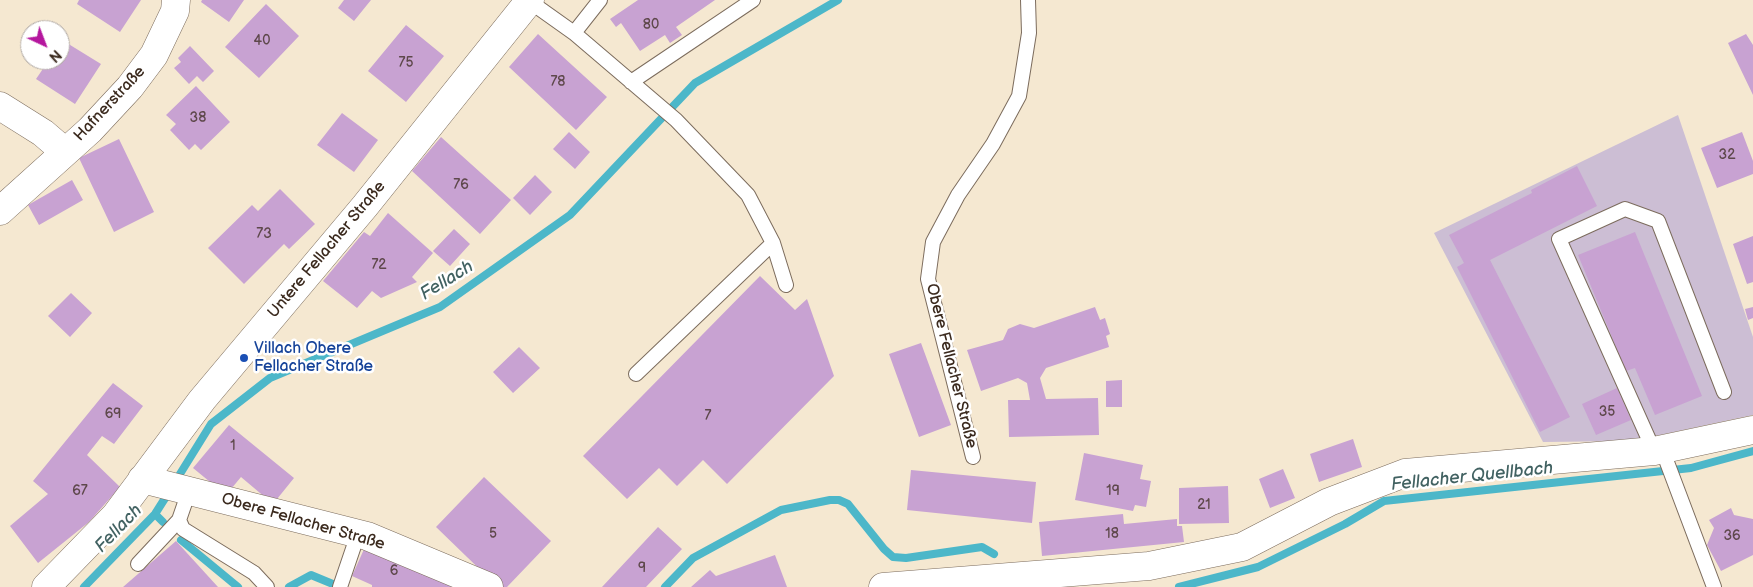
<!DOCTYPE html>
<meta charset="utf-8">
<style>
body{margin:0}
#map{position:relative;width:1753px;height:587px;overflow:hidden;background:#f5e8d1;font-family:"Balsamiq Sans",sans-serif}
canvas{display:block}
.north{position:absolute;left:20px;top:20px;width:50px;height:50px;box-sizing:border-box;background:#fff;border:1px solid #b1aaa5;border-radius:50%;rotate:137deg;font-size:14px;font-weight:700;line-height:20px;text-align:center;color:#3b2a1e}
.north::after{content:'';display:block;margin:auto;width:18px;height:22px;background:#b5179e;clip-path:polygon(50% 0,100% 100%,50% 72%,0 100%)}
</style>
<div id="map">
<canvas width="1753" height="587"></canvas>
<div class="north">N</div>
</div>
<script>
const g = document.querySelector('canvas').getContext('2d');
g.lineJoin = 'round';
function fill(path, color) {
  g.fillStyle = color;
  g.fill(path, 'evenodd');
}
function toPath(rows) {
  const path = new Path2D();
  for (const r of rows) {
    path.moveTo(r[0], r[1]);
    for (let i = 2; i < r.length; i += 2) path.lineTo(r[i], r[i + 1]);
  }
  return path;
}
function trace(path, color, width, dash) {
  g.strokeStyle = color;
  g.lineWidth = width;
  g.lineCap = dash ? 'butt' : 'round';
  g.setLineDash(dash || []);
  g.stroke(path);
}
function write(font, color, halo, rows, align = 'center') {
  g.font = font + ' "Balsamiq Sans",sans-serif';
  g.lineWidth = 5;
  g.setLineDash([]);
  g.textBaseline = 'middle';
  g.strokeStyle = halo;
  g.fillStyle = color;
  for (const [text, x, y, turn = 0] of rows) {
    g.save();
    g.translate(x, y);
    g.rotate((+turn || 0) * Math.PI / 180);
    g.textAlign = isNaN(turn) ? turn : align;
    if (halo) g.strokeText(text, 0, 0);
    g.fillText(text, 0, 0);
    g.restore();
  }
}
fill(toPath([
 [1678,115,1753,337,1753,415,1632,441,1543,442,1434,233]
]), '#ccbed4');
trace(toPath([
 [175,482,211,424,270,378,440,307,570,215,695,83,838,0],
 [155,514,163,522],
 [181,540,238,587],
 [84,587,155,514,169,492],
 [289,587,311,575,340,587],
 [665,587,693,558,781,510,830,500,839,500,848,504,884,549,893,557,906,558,982,547,994,554],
 [1179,587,1258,567,1345,524,1384,501,1691,468,1753,451]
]), '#4cb7c9', 8);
fill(toPath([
 [79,0,141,0,120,32,77,4],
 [202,0,244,0,229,22,201,2],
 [344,0,371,0,354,21,338,8],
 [638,0,715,0,676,27,682,35,670,43,665,35,640,51,621,23,616,27,610,19],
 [266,4,299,36,259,78,225,47],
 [406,25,444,56,406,102,368,71],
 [538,34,607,97,576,130,509,67],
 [1746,34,1753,45,1753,95,1728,43],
 [62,40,101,64,75,104,36,79,49,60,60,60],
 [190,46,214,71,203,82,197,76,189,84,174,68,181,62,178,58],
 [196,86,230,122,201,150,195,144,189,150,170,130,176,124,166,115],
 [342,113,378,140,354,172,317,145],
 [569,132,590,152,575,169,553,149],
 [1742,132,1753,161,1753,174,1717,188,1701,148],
 [441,137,511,200,480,234,412,171],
 [119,139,154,212,114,232,79,158],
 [1577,166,1597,206,1490,260,1570,417,1540,432,1457,267,1464,263,1449,235,1532,193,1531,190],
 [535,175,552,192,530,215,513,198],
 [72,180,83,200,39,225,28,205],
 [280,189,315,224,289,249,284,244,244,284,208,248,252,205,258,211],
 [388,213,433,253,412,277,417,282,381,298,372,291,357,308,323,281,364,232,370,236],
 [454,229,470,244,450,266,433,251],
 [1635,232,1702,396,1655,415,1635,368,1626,371,1578,255],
 [1753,236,1753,282,1747,284,1733,244],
 [760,276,795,310,807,299,834,376,727,484,703,460,677,486,659,468,627,499,583,456],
 [71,293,92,313,70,337,48,316],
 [1095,307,1100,320,1105,318,1110,334,1106,336,1109,347,1046,368,1040,378,1046,399,1098,398,1099,435,1009,437,1008,400,1030,400,1027,383,1018,378,981,391,967,350,1003,340,1008,329,1020,324,1034,328],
 [1753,307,1753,318,1748,320,1745,309],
 [921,343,951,425,919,437,889,354],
 [519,347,540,368,513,393,493,372],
 [1122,380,1122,407,1106,407,1106,381],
 [113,383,143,406,114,444,102,436,87,455,120,487,89,522,38,563,10,526,48,494,33,481],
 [1617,388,1631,420,1596,435,1582,404],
 [229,425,294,478,273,504,241,477,226,495,193,468],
 [1353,439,1362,467,1319,482,1310,454],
 [1084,453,1143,465,1140,479,1151,481,1146,507,1135,505,1133,511,1075,500],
 [1283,469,1295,498,1270,508,1259,479],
 [911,470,1036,482,1032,523,907,510],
 [484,477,551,541,507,587,498,587,436,527],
 [1228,486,1229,523,1179,524,1179,488],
 [1731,508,1734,515,1753,519,1753,555,1721,571,1707,545,1714,528,1709,520],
 [1123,514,1124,524,1177,519,1177,526,1182,526,1184,542,1042,556,1039,522],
 [658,527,682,549,646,587,602,587],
 [176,541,218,587,123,587],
 [365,547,470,587,372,587,372,585,352,576],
 [775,555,787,587,691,587,710,570,716,576]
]), '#c8a2d2');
const service = toPath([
 [529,1,574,33,676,120,748,195,773,243,786,285],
 [574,33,600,0],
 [631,82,753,0],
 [636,374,773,243],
 [1662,449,1714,587],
 [1654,451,1559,239,1625,209,1658,221,1724,392],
 [973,457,928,279,933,242,958,195,993,144,1019,96,1029,33,1028,0],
 [189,491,179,520,183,529,254,573,267,587],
 [138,564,179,520],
 [340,587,358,534]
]);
const minor = toPath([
 [0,106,43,133,64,151],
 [0,211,90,130,130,87,154,55,175,11,176,0],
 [142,479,367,536,489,587],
 [46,587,116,515,202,400,365,206,530,0],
 [883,587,1149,566,1242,547,1329,502,1405,473,1654,451,1753,430]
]);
trace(service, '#7c6c5d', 16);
trace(minor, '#7c6c5d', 29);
trace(service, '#fff', 14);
trace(minor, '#fff', 28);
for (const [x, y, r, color] of [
 [244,358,5,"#1a4fb4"]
]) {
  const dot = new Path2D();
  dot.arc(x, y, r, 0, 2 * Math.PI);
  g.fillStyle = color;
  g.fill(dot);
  trace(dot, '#fff', 2);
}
write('14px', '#5e484b', null, [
 ["80",651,25],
 ["40",262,41],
 ["75",406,63],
 ["78",558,82],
 ["38",198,118],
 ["32",1727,155],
 ["76",461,185],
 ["73",264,234],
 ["72",379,265],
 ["35",1607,412],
 ["69",113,414],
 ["7",708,416],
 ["1",233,446],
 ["67",80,491],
 ["19",1113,491],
 ["21",1204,505],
 ["5",493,534],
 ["18",1112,534],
 ["36",1732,536],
 ["9",642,568],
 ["6",394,571]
]);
write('16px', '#3b2a1e', '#fff', [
 ["Hafnerstraße",110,104,-47],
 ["Untere Fellacher Straße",327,250,-50],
 ["Obere Fellacher Straße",951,366,76],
 ["Obere Fellacher Straße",303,522,16]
]);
write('16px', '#164399', '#fff', [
 ["Villach Obere",254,349],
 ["Fellacher Straße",254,367]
], 'left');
write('italic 18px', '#426262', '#fff', [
 ["Fellach",447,281,-32],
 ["Fellacher Quellbach",1472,477,-6],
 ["Fellach",119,529,-46]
]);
</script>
